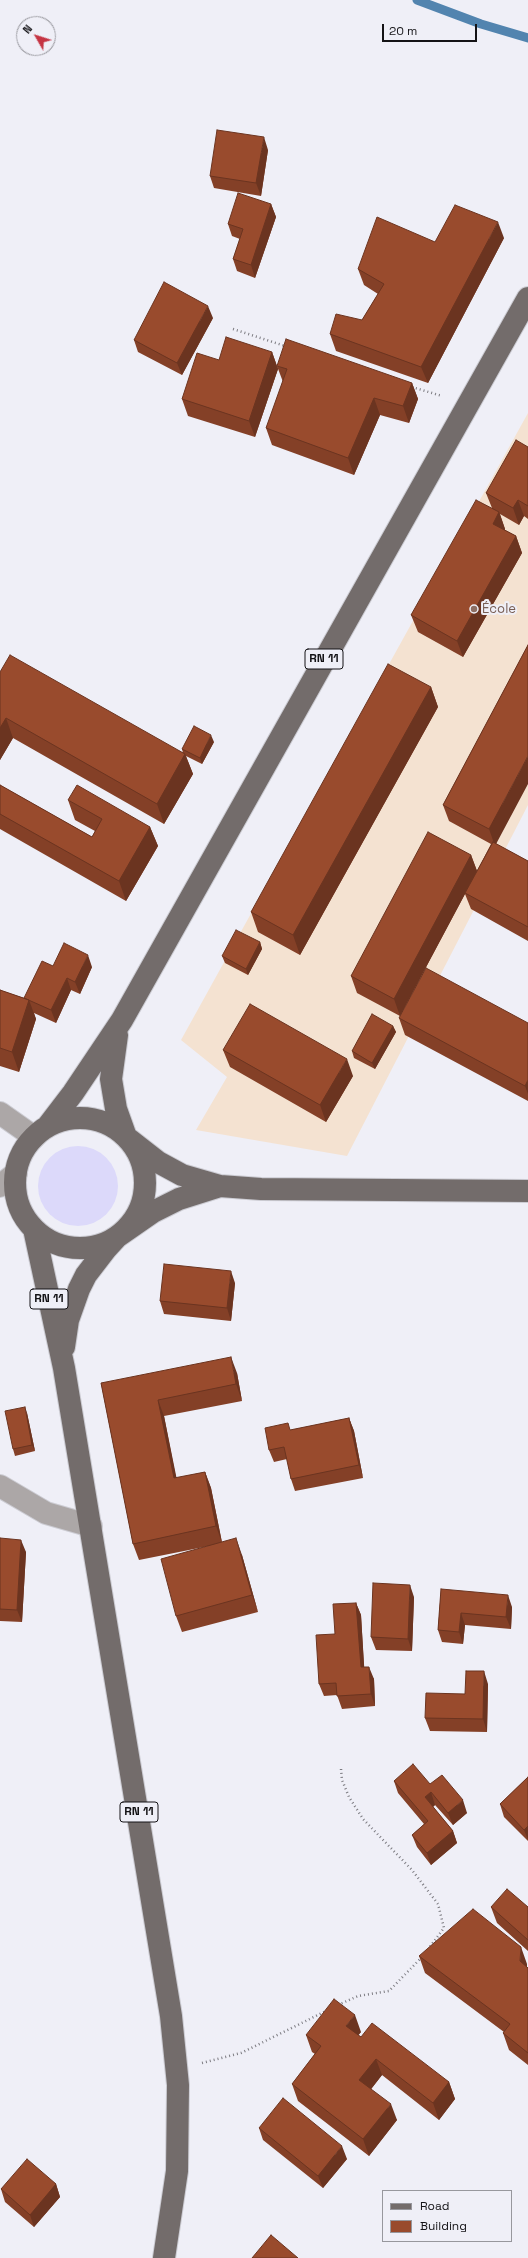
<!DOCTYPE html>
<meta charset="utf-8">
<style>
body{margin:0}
#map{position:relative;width:528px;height:2258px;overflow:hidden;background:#efeff7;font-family:"Space Grotesk",sans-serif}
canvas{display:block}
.legend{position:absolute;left:382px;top:2190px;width:130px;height:52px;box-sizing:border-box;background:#efeff7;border:1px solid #97979d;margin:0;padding:5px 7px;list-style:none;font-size:12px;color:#141316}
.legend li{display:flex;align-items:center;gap:8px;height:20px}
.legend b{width:20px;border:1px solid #97979d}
.north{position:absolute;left:16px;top:16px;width:40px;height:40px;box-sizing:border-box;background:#efeff7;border:1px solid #97979d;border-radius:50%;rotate:309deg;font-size:11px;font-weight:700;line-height:16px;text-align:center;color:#141316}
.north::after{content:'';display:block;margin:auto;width:14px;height:18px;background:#c53443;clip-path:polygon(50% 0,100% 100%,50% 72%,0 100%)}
.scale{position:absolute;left:382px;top:24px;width:95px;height:18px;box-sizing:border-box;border:2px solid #141316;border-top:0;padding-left:5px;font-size:12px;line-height:14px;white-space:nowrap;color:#141316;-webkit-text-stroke:3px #efeff7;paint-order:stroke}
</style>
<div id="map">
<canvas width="528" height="2258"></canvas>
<ul class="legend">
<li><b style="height:5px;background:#736c6b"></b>Road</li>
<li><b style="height:11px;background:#994b2d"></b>Building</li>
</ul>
<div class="north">N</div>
<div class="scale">20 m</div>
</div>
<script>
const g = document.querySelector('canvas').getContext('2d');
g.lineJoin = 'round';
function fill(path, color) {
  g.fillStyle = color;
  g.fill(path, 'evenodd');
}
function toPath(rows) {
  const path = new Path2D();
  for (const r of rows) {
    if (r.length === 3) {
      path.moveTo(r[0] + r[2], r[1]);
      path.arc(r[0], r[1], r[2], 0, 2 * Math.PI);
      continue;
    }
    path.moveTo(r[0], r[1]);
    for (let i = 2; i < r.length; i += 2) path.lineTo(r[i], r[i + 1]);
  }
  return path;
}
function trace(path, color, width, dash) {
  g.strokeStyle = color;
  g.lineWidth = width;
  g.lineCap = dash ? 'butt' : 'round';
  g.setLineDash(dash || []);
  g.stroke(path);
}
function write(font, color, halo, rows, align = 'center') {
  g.font = font + ' "Space Grotesk",sans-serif';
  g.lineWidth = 4;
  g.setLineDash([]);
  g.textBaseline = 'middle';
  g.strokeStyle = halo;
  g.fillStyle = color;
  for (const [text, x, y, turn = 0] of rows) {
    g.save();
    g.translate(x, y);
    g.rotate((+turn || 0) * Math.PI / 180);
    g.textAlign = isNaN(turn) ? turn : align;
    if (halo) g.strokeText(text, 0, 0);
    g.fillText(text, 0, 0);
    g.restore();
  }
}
fill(toPath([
 [528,413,528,805,347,1156,196,1130,227,1077,181,1040]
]), '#f4e2d1');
fill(toPath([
 [78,1186,40]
]), '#dcd9fa');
trace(toPath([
 [417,0,481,24,528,38]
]), '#5284af', 9);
const minor = toPath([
 [0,1113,34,1137],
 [0,1186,16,1173],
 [0,1486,46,1513,91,1526]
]);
const major = toPath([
 [117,1035,111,1079,116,1109,126,1137,158,1162,182,1175,220,1186,261,1189,528,1191],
 [80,1183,65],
 [47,1127,73,1093,122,1020,528,298],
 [34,1229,64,1368,171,2016,178,2085,177,2171,164,2258],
 [64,1347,68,1320,79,1289,86,1275,106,1249,117,1237,153,1212,179,1199,220,1186]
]);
trace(minor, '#ccccd3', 24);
trace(major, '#ccccd3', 24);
trace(toPath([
 [233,329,285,346],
 [412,387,442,396],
 [341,1769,342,1780,349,1797,363,1819,412,1870,438,1904,444,1928,429,1948],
 [338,2005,358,1996,389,1991,422,1957],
 [202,2063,241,2053,326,2011]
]), '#7d7c82', 2.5, [1, 3]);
trace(minor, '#aca7a7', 22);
trace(major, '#736c6b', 22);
fill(toPath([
 [268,150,261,196,214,188,210,176],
 [271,204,276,217,255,278,237,271,233,259,240,239,232,236,228,224],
 [504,238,428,383,336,351,330,334,362,320,378,294,364,285,358,269,435,242],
 [213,318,182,375,138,352,134,340],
 [272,352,278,369,255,437,188,416,182,399,219,360],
 [277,366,412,383,418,399,409,423,380,415,354,475,272,445,266,428,283,382],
 [528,447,528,519,524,516,519,525,500,514,505,529,505,530,516,536,522,553,463,657,418,632,411,615,492,508,486,493],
 [528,645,496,844,528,861,528,941,471,909,465,894,400,1016,357,993,351,976,471,855,477,871,491,844,449,821,443,805],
 [0,672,183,753,182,749,214,742,202,764,186,756,193,774,164,824,13,738,0,760],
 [431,687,438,707,300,955,258,932,251,912],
 [0,785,92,837,95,831,75,820,68,800,150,827,158,846,126,901,0,829],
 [260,942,262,949,248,975,225,963,222,956],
 [53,966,92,967,80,994,71,990,56,1023,34,1013,36,1019,19,1072,0,1066,0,990,24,998],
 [399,1018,528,1023,528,1101,405,1035],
 [393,1026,396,1032,375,1069,354,1058,352,1051],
 [223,1050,353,1076,326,1122,230,1067],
 [235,1283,231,1321,164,1314,160,1301],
 [237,1373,242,1401,164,1416,176,1478,205,1472,211,1488,222,1542,242,1555,258,1612,182,1632,176,1616,209,1546,139,1560,133,1544,101,1383],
 [27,1413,35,1451,15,1456,13,1449],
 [349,1418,354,1431,363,1478,295,1491,291,1479,287,1459,274,1462,269,1450,291,1430],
 [0,1538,26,1552,22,1622,0,1621],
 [441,1589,512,1607,511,1629,465,1625,463,1644,442,1642,438,1630],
 [414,1597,412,1651,376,1650,371,1637],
 [356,1603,361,1615,364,1667,374,1679,375,1706,342,1709,337,1695,324,1696,319,1684],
 [488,1684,487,1732,430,1731,425,1718,465,1694],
 [528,1777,528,1841,504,1817,500,1804],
 [394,1781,430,1784,467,1813,453,1825,435,1805,433,1807,453,1831,457,1843,431,1865,417,1847,412,1835,424,1824,398,1793],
 [491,1907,528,1907,528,1951,497,1923],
 [419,1956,527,1964,527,1967,528,1968,528,2065,509,2050,503,2033,504,2032,425,1973],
 [361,2032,358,2035,361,2037,449,2082,455,2099,439,2120,382,2075,371,2089,397,2120,369,2156,298,2101,292,2084,315,2054,312,2052,306,2035],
 [259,2128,347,2159,323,2188,263,2140],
 [56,2184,60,2197,34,2227,5,2202,1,2189]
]), '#844027');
fill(toPath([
 [264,137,268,150,261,196,256,183],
 [271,204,276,217,255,278,251,265],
 [498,222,504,238,428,383,421,367],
 [208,306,213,318,182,375,177,363],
 [272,352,278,369,255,437,249,421],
 [412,383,418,399,409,423,403,406],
 [374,398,380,415,354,475,348,458],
 [518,500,524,516,519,525,513,508],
 [499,512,505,529,499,540,493,524],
 [516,536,522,553,463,657,457,641],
 [431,687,438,707,300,955,293,935],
 [6,718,13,738,0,760,0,728],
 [211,735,214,742,202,764,200,758],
 [185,754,193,774,164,824,157,804],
 [528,756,528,784,495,846,489,829],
 [150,827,158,846,126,901,119,881],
 [471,855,477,871,465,893,465,894,400,1016,394,999],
 [260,942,262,949,248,975,246,969],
 [88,955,92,967,80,994,75,982],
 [67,978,71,990,56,1023,51,1010],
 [29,1000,36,1019,19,1072,12,1052],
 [393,1026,396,1032,375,1069,372,1063],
 [347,1059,353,1076,326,1122,320,1105],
 [528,1080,528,1094,525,1086],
 [231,1271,235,1283,231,1321,227,1308],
 [231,1357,237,1373,242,1401,236,1384],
 [158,1400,164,1416,180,1495,174,1478],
 [25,1407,27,1413,35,1451,32,1445],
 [349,1418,354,1431,363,1478,359,1465],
 [205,1472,211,1488,222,1543,216,1526],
 [236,1538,242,1555,258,1612,252,1595],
 [21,1540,26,1552,22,1622,17,1610],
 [410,1585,414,1597,412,1651,408,1639],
 [508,1595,512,1607,511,1629,506,1617],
 [356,1603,361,1615,365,1680,361,1667],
 [461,1613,465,1625,463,1644,459,1632],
 [369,1667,374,1679,375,1706,371,1694],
 [484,1671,488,1684,487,1732,483,1719],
 [431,1792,435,1805,429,1810,425,1797],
 [463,1800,467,1813,453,1825,448,1813],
 [528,1826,528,1840,524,1830],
 [453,1831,457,1843,431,1865,427,1853],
 [521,1947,527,1964,526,1978,520,1961],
 [355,2015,361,2032,352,2043,346,2026],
 [376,2059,382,2075,365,2097,359,2080],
 [449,2082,455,2099,439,2120,433,2103],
 [391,2104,397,2120,369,2156,363,2139],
 [342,2146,347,2159,323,2188,318,2176],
 [56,2184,60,2197,34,2227,30,2215]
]), '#6b3420');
const building = toPath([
 [217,130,264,137,256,183,210,176,217,130],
 [238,193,271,204,251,265,233,259,243,229,228,224,238,193],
 [455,205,498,222,421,367,330,334,336,314,362,320,384,284,358,269,377,217,435,242,455,205],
 [164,282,208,306,177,363,134,340,164,282],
 [226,337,272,352,249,421,182,399,197,353,219,360,226,337],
 [286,339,412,383,403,406,374,398,348,458,266,428,287,369,277,366,286,339],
 [516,440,528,447,528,506,518,500,513,508,486,493,516,440],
 [476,500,499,512,493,524,516,536,457,641,411,615,476,500],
 [528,645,528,756,489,829,443,805,528,645],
 [10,655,185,754,157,804,6,718,0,728,0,672,10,655],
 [388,664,431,687,293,935,251,912,388,664],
 [194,726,211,735,200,758,182,749,194,726],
 [0,785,92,837,102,819,68,800,77,785,150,827,119,881,0,814,0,785],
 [428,832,471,855,394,999,351,976,428,832],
 [493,842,528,861,528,927,465,893,493,842],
 [236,930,260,942,246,969,222,956,236,930],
 [64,943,88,955,75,982,67,978,51,1010,24,998,42,961,53,966,64,943],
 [426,968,528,1023,528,1080,525,1086,399,1018,426,968],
 [0,990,29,1000,12,1052,0,1048,0,990],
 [250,1004,347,1059,320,1105,223,1050,250,1004],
 [372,1014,393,1026,372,1063,352,1051,372,1014],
 [164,1264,231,1271,227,1308,160,1301,164,1264],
 [231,1357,236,1384,158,1400,174,1478,205,1472,216,1526,133,1544,101,1383,231,1357],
 [25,1407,32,1445,13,1449,5,1411,25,1407],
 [349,1418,359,1465,291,1479,284,1447,269,1450,265,1428,288,1423,290,1430,349,1418],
 [0,1538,21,1540,17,1610,0,1609,0,1538],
 [236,1538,252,1595,176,1616,161,1559,236,1538],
 [373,1583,410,1585,408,1639,371,1637,373,1583],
 [441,1589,508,1595,506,1617,461,1613,459,1632,438,1630,441,1589],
 [356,1603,361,1667,369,1667,371,1694,337,1696,336,1683,319,1684,316,1635,335,1634,333,1604,356,1603],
 [466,1671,484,1671,483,1719,425,1718,426,1693,465,1694,466,1671],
 [413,1764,430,1784,442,1775,463,1800,448,1813,431,1792,425,1797,453,1831,427,1853,412,1835,428,1821,394,1781,413,1764],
 [528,1777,528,1826,524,1830,500,1804,528,1777],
 [507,1889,528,1907,528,1940,491,1907,507,1889],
 [473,1909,521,1947,520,1961,528,1968,528,2053,503,2033,510,2024,419,1956,473,1909],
 [334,1999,355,2015,346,2026,361,2037,372,2023,449,2082,433,2103,376,2059,359,2080,391,2104,363,2139,292,2084,321,2046,306,2035,334,1999],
 [283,2098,342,2146,318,2176,259,2128,283,2098],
 [27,2159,56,2184,30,2215,1,2189,27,2159],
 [271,2235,298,2258,252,2258,271,2235]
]);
fill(building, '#994b2d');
trace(building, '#6b3420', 1);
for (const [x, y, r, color] of [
 [474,609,4,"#8d6e63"]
]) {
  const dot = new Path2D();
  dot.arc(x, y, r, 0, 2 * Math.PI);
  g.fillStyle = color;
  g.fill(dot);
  trace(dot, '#efeff7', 1.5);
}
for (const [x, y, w] of [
 [324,659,38],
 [49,1299,38],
 [139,1812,38]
]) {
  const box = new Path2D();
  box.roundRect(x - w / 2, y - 10, w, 20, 3);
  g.fillStyle = '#efeff7';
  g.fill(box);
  trace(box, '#141316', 1);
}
write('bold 12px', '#141316', null, [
 ["RN 11",324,659],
 ["RN 11",49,1299],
 ["RN 11",139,1812]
]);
write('13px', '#785e54', '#efeff7', [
 ["École",482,609]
], 'left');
</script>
